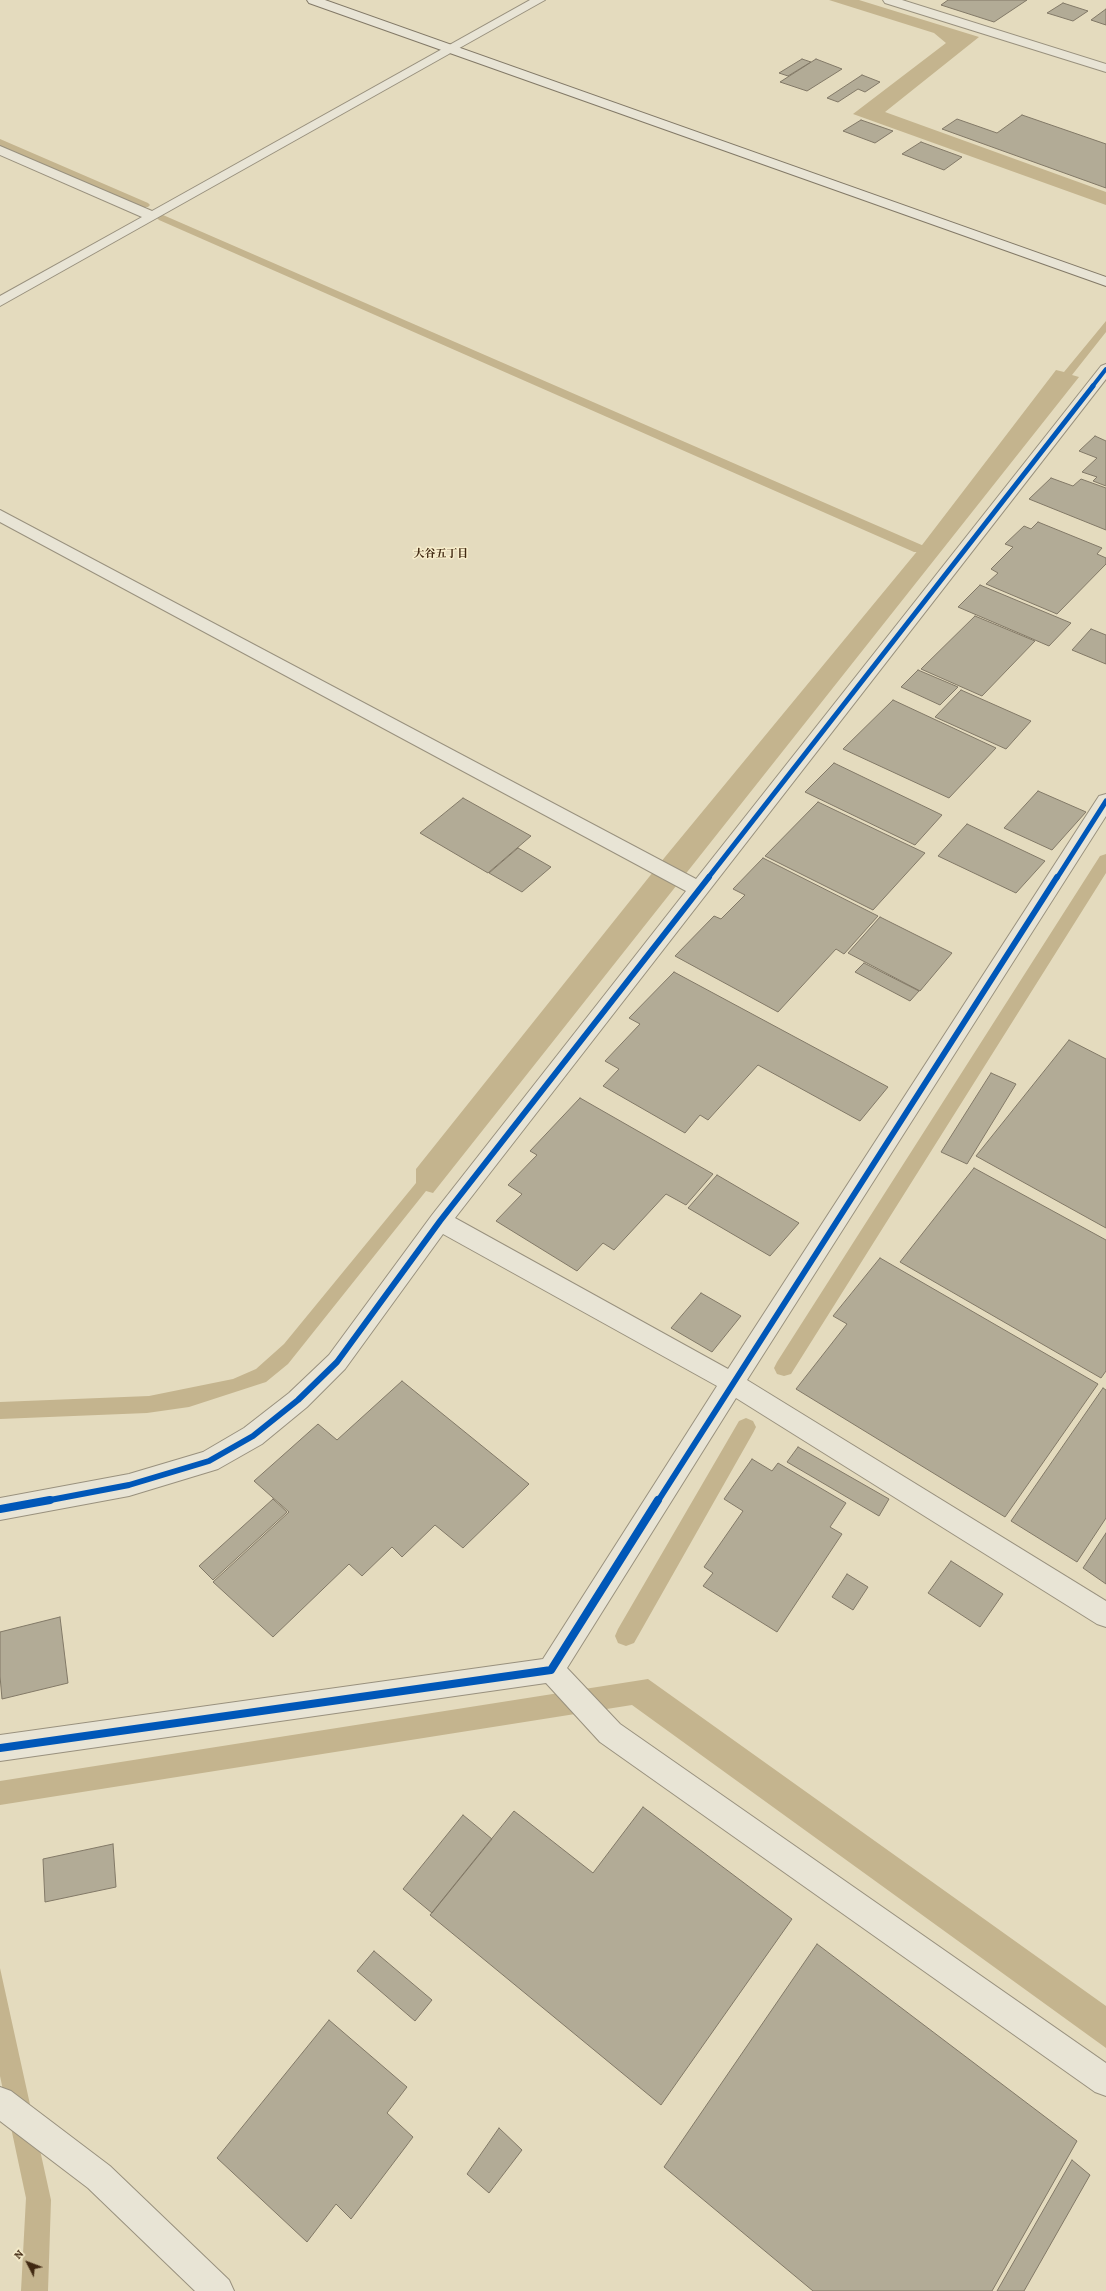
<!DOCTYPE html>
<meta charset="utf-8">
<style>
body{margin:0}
#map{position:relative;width:1106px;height:2291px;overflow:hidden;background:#e4dbbe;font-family:Alegreya,serif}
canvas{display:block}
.north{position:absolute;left:8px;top:2243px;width:40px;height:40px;-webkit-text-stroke:3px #f7edcb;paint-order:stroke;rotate:312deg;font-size:11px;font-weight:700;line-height:16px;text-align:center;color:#402811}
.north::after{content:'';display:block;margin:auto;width:14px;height:18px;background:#402811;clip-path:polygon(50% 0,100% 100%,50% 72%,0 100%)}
</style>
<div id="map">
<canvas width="1106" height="2291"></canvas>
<div class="north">N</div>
</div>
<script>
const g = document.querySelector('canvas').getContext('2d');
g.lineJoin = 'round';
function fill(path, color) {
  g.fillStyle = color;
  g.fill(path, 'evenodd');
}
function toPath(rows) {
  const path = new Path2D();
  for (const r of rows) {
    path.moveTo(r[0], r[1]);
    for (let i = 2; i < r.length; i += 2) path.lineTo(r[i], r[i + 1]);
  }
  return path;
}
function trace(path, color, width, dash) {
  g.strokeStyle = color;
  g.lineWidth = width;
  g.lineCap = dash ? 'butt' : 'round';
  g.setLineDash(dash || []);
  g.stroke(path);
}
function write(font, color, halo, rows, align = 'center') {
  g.font = font + ' Alegreya,"Noto Serif JP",serif';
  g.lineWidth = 3;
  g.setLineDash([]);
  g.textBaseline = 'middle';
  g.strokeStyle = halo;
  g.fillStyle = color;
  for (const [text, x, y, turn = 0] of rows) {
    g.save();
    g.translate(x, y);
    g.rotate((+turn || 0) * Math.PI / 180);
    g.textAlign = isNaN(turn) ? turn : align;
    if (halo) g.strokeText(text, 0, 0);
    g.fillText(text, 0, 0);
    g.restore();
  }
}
fill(toPath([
 [829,0,859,0,979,37,885,112,1106,192,1106,205,853,114,946,43,934,33],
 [1106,321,1106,332,1072,375,1079,377,433,1193,426,1191,288,1364,266,1382,189,1407,147,1413,0,1419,0,1402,149,1396,233,1379,256,1369,284,1344,416,1183,416,1169,665,857,919,549,1056,370,1064,372],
 [648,1679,1106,2006,1106,2048,632,1705,0,1805,0,1781],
 [0,1968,51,2200,48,2291,21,2291,26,2198,0,2076]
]), '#c4b48e');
fill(toPath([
 [0,139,148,203,150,205,148,207,140,207,0,146,0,139],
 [163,215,924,546,926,549,924,552,914,552,159,220,157,218,163,215],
 [1106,854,1106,873,791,1374,784,1376,777,1374,774,1368,777,1362,1100,856,1106,854],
 [746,1418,753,1421,756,1427,753,1433,634,1643,626,1646,618,1643,615,1636,618,1629,739,1421,746,1418]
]), '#c4b48e');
const building = toPath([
 [948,0,1027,0,994,22,941,5,948,0],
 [1063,3,1088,11,1073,21,1047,13,1063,3],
 [1106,9,1106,25,1091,20,1106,9],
 [802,59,811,62,788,76,779,73,802,59],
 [816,59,842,69,807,91,780,82,816,59],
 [862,75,880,82,865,92,858,89,838,102,827,98,862,75],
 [1022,115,1106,144,1106,188,942,129,957,119,997,133,1022,115],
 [861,120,893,131,875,143,843,131,861,120],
 [921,142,962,157,944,170,902,154,921,142],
 [1095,436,1106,441,1106,486,1093,481,1097,477,1082,472,1097,458,1079,451,1095,436],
 [1051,478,1073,486,1081,479,1106,488,1106,530,1029,499,1051,478],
 [1038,522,1102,548,1097,554,1106,558,1106,564,1057,614,986,584,998,573,991,569,1013,547,1005,544,1024,526,1031,529,1038,522],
 [980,585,1071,623,1049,646,958,607,980,585],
 [975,616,1035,641,982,696,921,669,975,616],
 [1091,629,1106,635,1106,664,1072,650,1091,629],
 [918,670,958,687,940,705,901,687,918,670],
 [961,690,1031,721,1006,749,935,717,961,690],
 [893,700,996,748,949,798,843,749,893,700],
 [834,763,942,815,915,845,805,792,834,763],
 [1038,791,1086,812,1052,850,1004,828,1038,791],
 [463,798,531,836,488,873,420,833,463,798],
 [818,802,925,853,873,910,765,856,818,802],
 [967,824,1045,861,1016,893,938,856,967,824],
 [518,848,551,867,522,892,489,873,518,848],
 [763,858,878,916,844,954,836,949,778,1012,675,956,714,916,721,919,745,895,733,889,763,858],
 [880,917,952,953,920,991,848,953,880,917],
 [864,963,919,991,910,1001,855,972,864,963],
 [674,972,888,1087,860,1121,758,1065,708,1120,700,1115,685,1133,603,1086,619,1069,605,1061,640,1024,629,1018,674,972],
 [1069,1040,1106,1059,1106,1228,976,1156,1069,1040],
 [991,1073,1016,1084,967,1164,941,1152,991,1073],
 [580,1098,713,1174,686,1205,666,1194,614,1250,603,1243,577,1271,496,1221,522,1194,508,1185,537,1155,530,1151,580,1098],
 [974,1168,1106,1240,1106,1371,1101,1378,900,1262,974,1168],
 [717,1175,799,1223,770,1256,688,1208,717,1175],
 [880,1258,1098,1384,1005,1517,796,1389,847,1324,833,1316,880,1258],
 [701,1293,741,1316,712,1352,671,1328,701,1293],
 [402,1381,529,1484,463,1548,435,1525,402,1557,392,1547,362,1576,349,1564,273,1637,213,1582,289,1512,254,1481,318,1424,337,1440,402,1381],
 [1103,1388,1106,1390,1106,1518,1077,1562,1011,1521,1103,1388],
 [798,1447,889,1499,879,1516,787,1462,798,1447],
 [752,1459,772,1471,778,1463,846,1503,830,1527,842,1534,777,1632,703,1586,713,1573,704,1567,743,1511,724,1499,752,1459],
 [273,1499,287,1512,213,1580,199,1566,273,1499],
 [1106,1533,1106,1584,1083,1568,1106,1533],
 [951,1561,1003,1594,980,1627,928,1593,951,1561],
 [847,1574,868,1587,853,1610,832,1597,847,1574],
 [60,1617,68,1683,2,1699,0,1676,0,1632,60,1617],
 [643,1807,792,1919,661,2105,430,1915,514,1811,593,1873,643,1807],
 [463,1815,492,1839,432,1913,403,1889,463,1815],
 [113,1844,116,1887,45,1902,43,1859,113,1844],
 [817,1944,1077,2141,992,2291,813,2291,664,2167,817,1944],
 [374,1951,432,2000,415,2021,357,1971,374,1951],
 [329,2020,407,2087,387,2113,413,2137,351,2219,336,2204,307,2242,217,2158,329,2020],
 [499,2128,522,2150,489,2193,467,2174,499,2128],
 [1072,2160,1090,2175,1024,2291,997,2291,1072,2160]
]);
fill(building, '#b2ab96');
trace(building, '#827967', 1);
const street = toPath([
 [530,0,545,0,0,306,0,296,142,217,0,155,0,146,152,211,530,0],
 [883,0,902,0,1106,64,1106,72,885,3,883,0],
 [1106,364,1106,379,455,1218,728,1369,1099,796,1106,794,1106,816,747,1380,1106,1601,1106,1627,1097,1624,736,1398,567,1668,620,1724,1106,2063,1106,2096,1095,2092,600,1742,546,1683,0,1761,0,1735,543,1659,717,1386,443,1234,345,1369,307,1407,262,1444,218,1469,129,1496,0,1520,0,1498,129,1474,203,1452,244,1428,289,1393,329,1355,432,1215,686,891,0,522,0,510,696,879,1101,366,1106,364],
 [0,2087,11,2091,110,2166,229,2280,234,2291,195,2291,88,2188,0,2121,0,2087]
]);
const secondary = toPath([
 [307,0,325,0,1106,277,1106,286,309,3,307,0]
]);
trace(street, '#99917e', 2);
trace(secondary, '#827967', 2);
fill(street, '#e8e4d5');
fill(secondary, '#e8e4d5');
trace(toPath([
 [1092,387,1106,369]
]), '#0057b8', 4);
trace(toPath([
 [708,878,1093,386],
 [1057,878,1106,801]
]), '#0057b8', 5);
trace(toPath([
 [45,1501,129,1485,209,1461,253,1436,298,1400,337,1362,440,1221,709,877],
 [658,1501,1057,877]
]), '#0057b8', 6);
trace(toPath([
 [0,1509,50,1500],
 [0,1748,551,1670,658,1500]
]), '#0057b8', 8);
write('bold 11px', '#402811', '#f7edcb', [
 ["大谷五丁目",441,554]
]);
</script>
